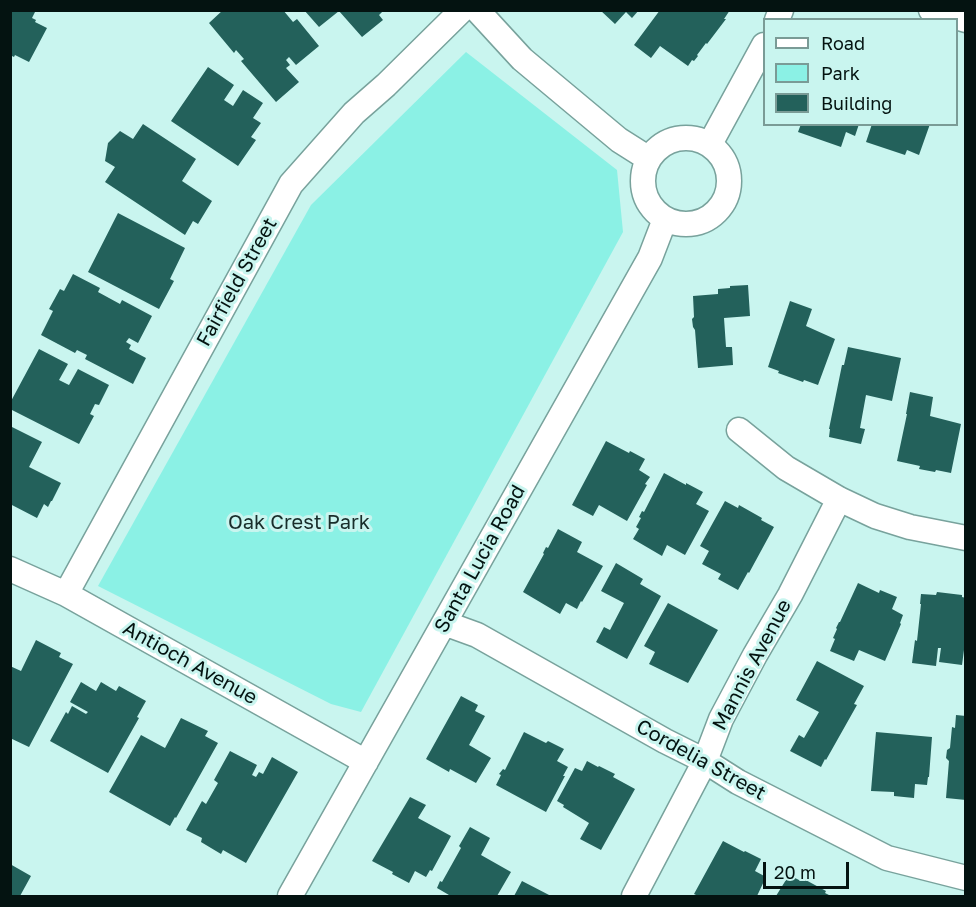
<!DOCTYPE html>
<style>
body{margin:0}
#map{position:relative;width:976px;height:907px;overflow:hidden;background:#c9f5ef;font-family:"Golos Text",sans-serif}
canvas{display:block}
.frame{position:absolute;inset:0;border:12px solid #041311;pointer-events:none}
.legend{position:absolute;left:763px;top:18px;width:195px;height:108px;box-sizing:border-box;background:#c9f5ef;border:2px solid #7a9b96;margin:0;padding:8px 10px;list-style:none;font-size:18px;color:#041311}
.legend li{display:flex;align-items:center;gap:12px;height:30px}
.legend b{width:30px;border:2px solid #7a9b96}
.scale{position:absolute;left:763px;top:862px;width:86px;height:27px;box-sizing:border-box;border:3px solid #041311;border-top:0;padding-left:8px;font-size:18px;line-height:21px;white-space:nowrap;color:#041311;-webkit-text-stroke:4px #c9f5ef;paint-order:stroke}
</style>
<div id="map">
<canvas width="976" height="907"></canvas>
<div class="frame"></div>
<ul class="legend">
<li><b style="height:8px;background:#fff"></b>Road</li>
<li><b style="height:16px;background:#8bf1e5"></b>Park</li>
<li><b style="height:16px;background:#23615b"></b>Building</li>
</ul>
<div class="scale">20 m</div>
</div>
<script>
const g = document.querySelector('canvas').getContext('2d');
g.lineJoin = 'round';
function fill(path, color) {
  g.fillStyle = color;
  g.fill(path, 'evenodd');
}
function toPath(rows) {
  const path = new Path2D();
  for (const r of rows) {
    if (r.length === 3) {
      path.moveTo(r[0] + r[2], r[1]);
      path.arc(r[0], r[1], r[2], 0, 2 * Math.PI);
      continue;
    }
    path.moveTo(r[0], r[1]);
    for (let i = 2; i < r.length; i += 2) path.lineTo(r[i], r[i + 1]);
  }
  return path;
}
function trace(path, color, width, dash) {
  g.strokeStyle = color;
  g.lineWidth = width;
  g.lineCap = dash ? 'butt' : 'round';
  g.setLineDash(dash || []);
  g.stroke(path);
}
function write(font, color, halo, rows, align = 'center') {
  g.font = font + ' "Golos Text",sans-serif';
  g.lineWidth = 6;
  g.setLineDash([]);
  g.textBaseline = 'middle';
  g.strokeStyle = halo;
  g.fillStyle = color;
  for (const [text, x, y, turn = 0] of rows) {
    g.save();
    g.translate(x, y);
    g.rotate((+turn || 0) * Math.PI / 180);
    g.textAlign = isNaN(turn) ? turn : align;
    if (halo) g.strokeText(text, 0, 0);
    g.fillText(text, 0, 0);
    g.restore();
  }
}
fill(toPath([
 [466,52,617,170,623,232,361,712,331,704,98,586,311,205]
]), '#8bf1e5');
fill(toPath([
 [10,10,36,10,32,18,36,20,35,22,47,28,29,62,15,55,14,57,10,55],
 [223,10,283,10,293,22,297,19,319,46,296,65,289,57,286,60,290,65,286,68,299,82,276,102,241,61,244,59,236,50,234,53,209,23],
 [304,10,384,10,379,15,383,20,362,37,339,11,319,27],
 [600,10,639,10,632,18,626,12,615,24],
 [660,10,730,10,724,19,726,19,707,44,706,43,697,55,698,56,694,61,692,60,688,66,660,46,651,58,634,45],
 [208,67,234,85,224,100,233,106,243,90,263,103,253,118,261,123,251,137,256,140,238,166,171,121],
 [143,124,196,159,182,181,212,201,198,224,193,221,185,235,105,182,115,167,105,161,108,143,120,131,133,139],
 [801,124,859,124,855,136,846,132,841,147,798,132],
 [872,124,930,124,919,155,907,150,905,155,866,142],
 [118,213,185,248,170,279,174,281,159,309,88,272],
 [73,274,100,288,98,292,120,304,122,300,152,316,138,343,129,338,126,342,131,345,129,349,146,358,133,384,85,359,87,355,77,350,75,353,41,335,53,311,49,309,60,289,64,291],
 [748,285,750,316,724,318,726,347,732,347,733,365,698,368,695,330,693,327,692,319,694,317,693,296,718,294,718,289,730,288,730,286],
 [790,301,812,309,806,326,835,339,818,385,804,380,803,382,778,373,779,371,768,367],
 [848,347,901,358,892,401,866,395,860,428,865,429,861,444,829,437,830,429,829,429,842,365,844,365],
 [39,349,68,364,59,380,69,385,78,369,109,385,99,405,95,404,90,414,94,416,79,444,10,409,10,403],
 [910,392,933,397,930,416,961,424,951,473,936,470,935,472,919,469,920,466,897,461,907,414,906,414],
 [10,426,42,442,29,467,61,483,52,501,51,501,48,507,44,504,37,518,10,504],
 [606,441,629,453,630,451,645,459,639,470,650,477,645,484,647,485,627,521,599,505,593,516,572,505],
 [664,473,686,485,686,483,703,492,696,504,709,511,685,555,667,545,662,556,633,539,639,529,636,527,641,518,639,517,642,511,644,512],
 [725,501,738,508,739,505,762,518,761,520,774,527,749,573,748,572,738,590,718,579,721,574,702,564,709,551,700,546],
 [558,529,582,542,577,552,603,566,582,602,581,601,577,609,566,603,560,614,523,592,544,554,543,553,546,547,548,548],
 [616,563,643,579,640,584,661,596,627,659,596,642,604,627,610,630,624,603,601,591],
 [858,583,879,593,880,590,897,597,892,609,903,615,900,623,901,624,885,661,859,650,854,661,830,651,835,639,833,638,837,629,836,628,839,622,840,622],
 [937,592,962,595,962,597,966,598,966,650,964,650,962,665,939,662,941,648,938,648,936,666,912,663,915,640,917,641,921,604,920,604,921,594,936,595],
 [668,603,718,630,688,683,649,664,655,652,644,646],
 [36,640,61,653,59,657,73,664,29,747,10,738,10,666,21,671],
 [817,661,864,686,854,704,857,705,826,760,825,759,821,767,790,751,799,735,804,738,819,712,796,700],
 [81,682,96,691,101,682,116,691,119,686,146,701,137,717,139,718,108,773,50,741,66,712,68,714,72,706,86,714,88,712,70,702],
 [461,696,478,705,475,711,485,716,469,745,491,758,476,783,450,769,449,772,426,759],
 [956,715,966,716,966,800,946,798,949,761,946,758,947,750,950,748,952,727,955,728],
 [181,718,208,731,205,736,218,743,176,818,175,817,170,826,109,792,141,735,165,748],
 [524,732,546,743,548,741,564,749,557,761,568,767,563,776,565,776,546,812,496,785,501,775,499,774,503,769,505,770],
 [876,732,932,737,929,777,928,777,927,785,915,784,914,798,894,796,894,792,871,791],
 [230,751,257,765,252,775,256,777,259,772,263,774,272,757,298,772,246,863,223,850,221,854,201,842,202,838,186,830,202,801,206,804,218,783,214,780],
 [587,761,598,767,599,766,615,774,613,777,635,789,601,850,580,839,589,823,563,807,564,805,557,801,575,768,582,771],
 [410,797,426,805,418,818,451,836,432,871,430,870,426,877,415,871,409,883,392,874,393,872,372,861],
 [470,827,490,838,481,855,511,872,497,896,448,896,449,895,437,888,440,881,442,882,461,848,459,846],
 [723,841,744,852,745,851,761,859,755,871,766,877,757,896,698,896,694,894],
 [10,864,31,876,20,896,10,896],
 [789,875,801,881,802,878,826,891,825,893,831,896,776,896],
 [522,881,551,896,514,896]
]), '#23615b');
const street = toPath([
 [477,10,522,59,619,140,649,159],
 [931,10,966,20],
 [777,20,781,10],
 [686,181,43],
 [710,144,764,45],
 [739,430,786,468,839,499,875,516,910,527,966,538],
 [10,569,66,594,366,762],
 [66,594,291,184,354,113,386,85,462,10],
 [444,623,477,635,665,741,705,761,738,782,887,858,966,878],
 [290,896,650,258,665,219],
 [634,896,705,761,721,719,755,655,790,595,839,499]
]);
trace(street, '#78a29c', 27);
trace(street, '#fff', 24);
write('20px', '#041311', '#c9f5ef', [
 ["Fairfield Street",237,282,-61],
 ["Santa Lucia Road",480,559,-61],
 ["Antioch Avenue",190,663,29],
 ["Mannis Avenue",752,665,-62],
 ["Cordelia Street",701,760,29]
]);
write('20px', '#192e2b', '#c9f5ef', [
 ["Oak Crest Park",299,523]
]);
</script>
